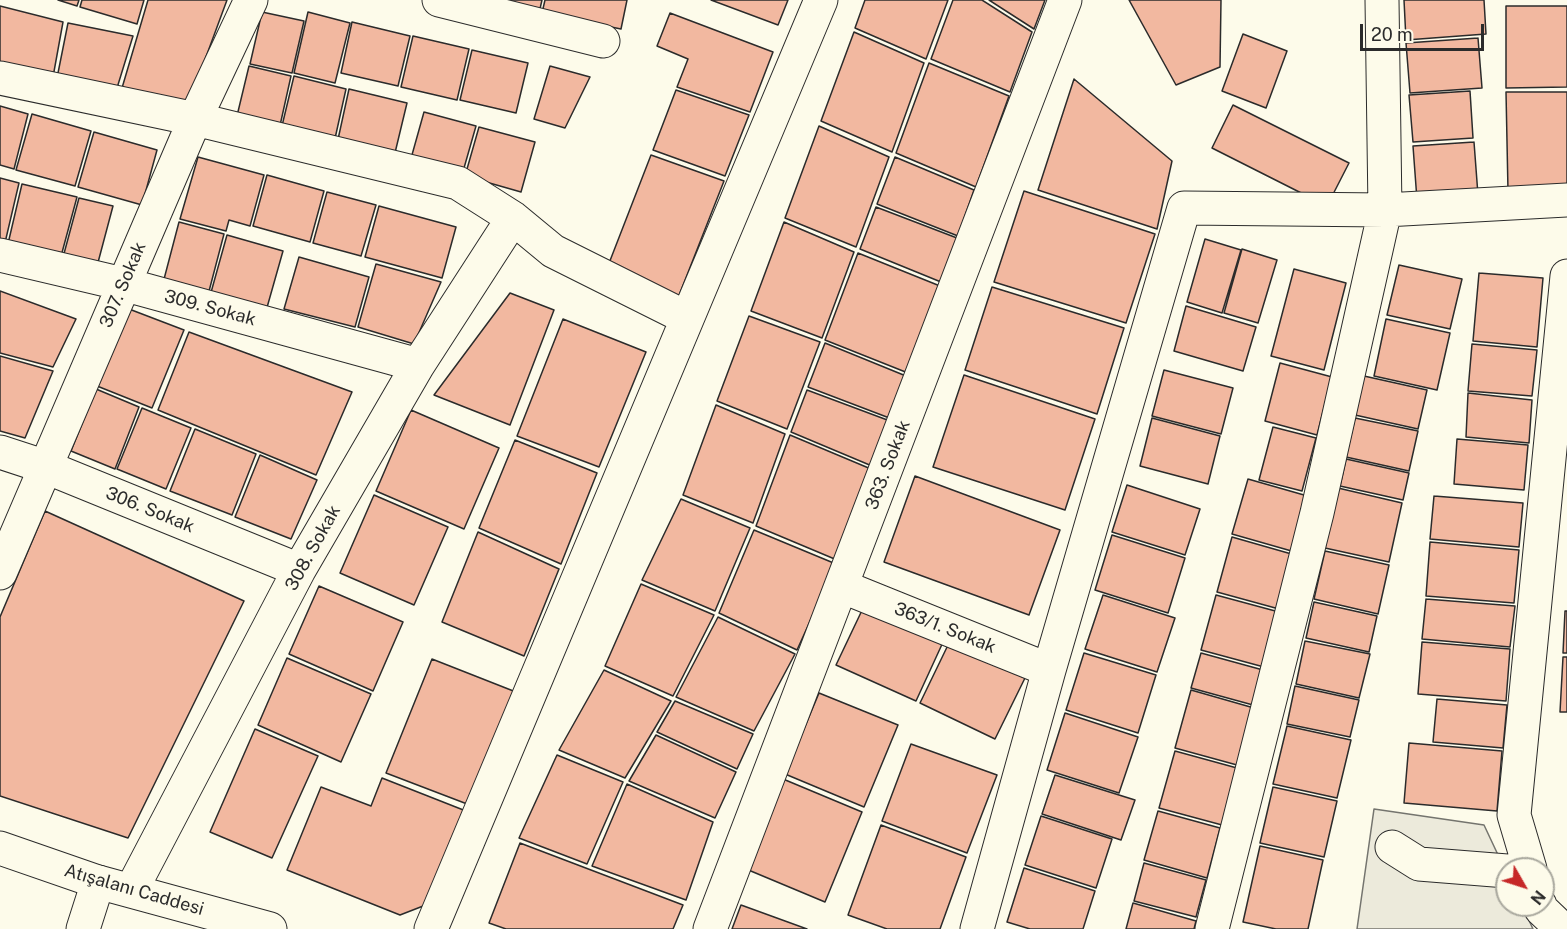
<!DOCTYPE html>
<meta charset="utf-8">
<style>
body{margin:0}
#map{position:relative;width:1567px;height:929px;overflow:hidden;background:#fdfbea;font-family:"Public Sans",sans-serif}
canvas{display:block}
.north{position:absolute;left:1495px;top:857px;width:60px;height:60px;box-sizing:border-box;background:#fdfbea;border:2px solid #a9a89e;border-radius:50%;rotate:129deg;font-size:16px;font-weight:700;line-height:24px;text-align:center;color:#2b2b2b}
.north::after{content:'';display:block;margin:auto;width:21px;height:27px;background:#c62828;clip-path:polygon(50% 0,100% 100%,50% 72%,0 100%)}
.scale{position:absolute;left:1360px;top:24px;width:124px;height:27px;box-sizing:border-box;border:3px solid #2b2b2b;border-top:0;padding-left:8px;font-size:18px;line-height:21px;white-space:nowrap;color:#2b2b2b;-webkit-text-stroke:4px #fdfbea;paint-order:stroke}
</style>
<div id="map">
<canvas width="1567" height="929"></canvas>
<div class="north">N</div>
<div class="scale">20 m</div>
</div>
<script>
const g = document.querySelector('canvas').getContext('2d');
g.lineJoin = 'round';
function fill(path, color) {
  g.fillStyle = color;
  g.fill(path, 'evenodd');
}
function toPath(rows) {
  const path = new Path2D();
  for (const r of rows) {
    path.moveTo(r[0], r[1]);
    for (let i = 2; i < r.length; i += 2) path.lineTo(r[i], r[i + 1]);
  }
  return path;
}
function trace(path, color, width, dash) {
  g.strokeStyle = color;
  g.lineWidth = width;
  g.lineCap = dash ? 'butt' : 'round';
  g.setLineDash(dash || []);
  g.stroke(path);
}
function write(font, color, halo, rows, align = 'center') {
  g.font = font + ' "Public Sans",sans-serif';
  g.lineWidth = 4.5;
  g.setLineDash([]);
  g.textBaseline = 'middle';
  g.strokeStyle = halo;
  g.fillStyle = color;
  for (const [text, x, y, turn = 0] of rows) {
    g.save();
    g.translate(x, y);
    g.rotate((+turn || 0) * Math.PI / 180);
    g.textAlign = isNaN(turn) ? turn : align;
    if (halo) g.strokeText(text, 0, 0);
    g.fillText(text, 0, 0);
    g.restore();
  }
}
const parking = toPath([
 [1374,809,1484,825,1507,874,1507,905,1522,905,1533,929,1357,929,1374,809]
]);
fill(parking, '#eceadb');
trace(parking, '#74746e', 1.5);
const building = toPath([
 [58,0,79,0,77,6,58,0],
 [82,0,144,0,137,24,80,7,82,0],
 [148,0,227,0,189,103,122,88,148,0],
 [481,0,542,0,539,13,481,0],
 [545,0,627,0,621,29,542,13,545,0],
 [711,0,788,0,778,25,711,0],
 [865,0,948,0,926,59,855,28,865,0],
 [953,0,982,0,1032,32,1010,92,931,59,953,0],
 [989,0,1045,0,1034,29,989,0],
 [1129,0,1221,0,1220,67,1176,85,1129,0],
 [1404,0,1484,0,1486,34,1406,40,1404,0],
 [0,6,63,22,53,77,0,64,0,6],
 [1506,6,1567,6,1567,87,1506,88,1506,6],
 [262,12,304,21,292,73,250,64,262,12],
 [308,12,350,23,335,83,294,73,308,12],
 [670,13,773,52,750,112,677,87,688,59,657,46,670,13],
 [352,22,410,36,398,86,341,73,352,22],
 [68,23,133,36,117,88,57,78,68,23],
 [854,32,924,63,892,152,821,121,854,32],
 [1243,34,1287,51,1266,108,1222,91,1243,34],
 [413,36,469,49,457,100,401,87,413,36],
 [1478,38,1482,88,1410,93,1406,43,1478,38],
 [472,50,528,63,516,113,460,100,472,50],
 [929,63,1009,96,976,187,896,153,929,63],
 [249,66,291,76,279,130,236,120,249,66],
 [550,66,590,77,565,128,534,119,550,66],
 [294,76,346,89,334,143,281,130,294,76],
 [1074,79,1172,161,1157,229,1038,190,1074,79],
 [349,89,407,103,394,157,337,144,349,89],
 [676,90,749,115,725,176,653,150,676,90],
 [1470,91,1473,138,1413,142,1409,95,1470,91],
 [1506,92,1567,92,1567,190,1508,191,1506,92],
 [1233,105,1349,163,1327,206,1212,148,1233,105],
 [0,106,28,114,14,169,0,165,0,106],
 [424,112,476,126,462,175,410,162,424,112],
 [32,114,91,131,75,186,16,170,32,114],
 [819,126,889,157,856,247,785,218,819,126],
 [479,127,535,142,521,192,465,176,479,127],
 [94,132,157,150,142,205,78,187,94,132],
 [1474,142,1478,195,1417,200,1413,146,1474,142],
 [651,155,724,181,678,298,606,271,651,155],
 [198,157,264,175,250,226,229,220,226,231,180,219,198,157],
 [895,157,974,190,958,236,877,204,895,157],
 [267,175,324,191,310,242,253,226,267,175],
 [0,178,19,183,4,247,0,246,0,178],
 [22,184,77,197,60,260,7,248,22,184],
 [1024,191,1155,234,1126,323,994,282,1024,191],
 [327,192,376,205,361,256,313,243,327,192],
 [79,198,113,206,96,270,62,261,79,198],
 [379,206,456,227,442,278,365,257,379,206],
 [876,207,957,238,941,282,860,249,876,207],
 [179,222,224,234,208,295,163,283,179,222],
 [784,222,854,252,822,338,751,311,784,222],
 [227,235,283,251,266,311,210,296,227,235],
 [1205,239,1241,250,1222,313,1187,302,1205,239],
 [1242,249,1277,260,1258,323,1224,313,1242,249],
 [858,253,940,286,908,373,825,340,858,253],
 [299,257,369,277,355,327,284,309,299,257],
 [376,264,441,282,414,344,358,327,376,264],
 [1399,265,1462,279,1450,329,1387,315,1399,265],
 [1294,269,1346,283,1324,370,1271,356,1294,269],
 [1479,273,1543,278,1537,347,1473,341,1479,273],
 [992,287,1124,328,1097,414,965,370,992,287],
 [0,291,76,319,53,367,0,353,0,291],
 [510,293,554,310,510,425,434,395,510,293],
 [1186,306,1256,327,1243,371,1174,351,1186,306],
 [129,309,184,330,152,408,97,386,129,309],
 [749,316,820,342,787,429,717,401,749,316],
 [563,319,646,352,599,467,517,436,563,319],
 [1386,319,1450,333,1437,390,1374,376,1386,319],
 [189,332,352,392,316,475,158,410,189,332],
 [825,343,906,376,892,419,808,387,825,343],
 [1472,344,1537,350,1532,396,1468,391,1472,344],
 [0,356,53,371,25,438,0,431,0,356],
 [1280,363,1332,377,1317,435,1265,421,1280,363],
 [1164,370,1233,388,1221,434,1152,416,1164,370],
 [964,375,1095,419,1065,510,933,467,964,375],
 [1364,376,1427,390,1418,429,1355,415,1364,376],
 [96,389,139,407,115,469,71,451,96,389],
 [807,390,890,421,872,466,791,432,807,390],
 [1468,393,1532,400,1529,443,1466,437,1468,393],
 [716,405,785,434,753,523,683,495,716,405],
 [142,408,191,428,166,489,117,469,142,408],
 [411,410,499,448,464,529,376,491,411,410],
 [1152,418,1220,436,1208,484,1140,466,1152,418],
 [1355,418,1418,431,1409,471,1346,457,1355,418],
 [1273,427,1316,438,1302,491,1259,480,1273,427],
 [195,429,256,454,232,515,170,491,195,429],
 [790,435,871,469,837,560,756,526,790,435],
 [1457,439,1528,445,1524,490,1454,484,1457,439],
 [515,440,597,473,561,564,479,528,515,440],
 [260,455,317,480,291,539,235,517,260,455],
 [1346,459,1409,473,1403,500,1340,486,1346,459],
 [915,476,1060,530,1029,615,884,562,915,476],
 [1248,479,1311,497,1295,552,1232,534,1248,479],
 [1127,485,1200,509,1185,555,1112,532,1127,485],
 [1338,488,1402,503,1389,562,1325,548,1338,488],
 [374,495,448,527,414,605,340,573,374,495],
 [1434,496,1523,503,1519,547,1430,539,1434,496],
 [681,499,750,528,715,611,642,580,681,499],
 [45,511,244,601,128,838,0,796,0,617,45,511],
 [754,530,836,564,797,650,719,613,754,530],
 [478,532,559,569,524,656,442,622,478,532],
 [1112,535,1185,558,1168,613,1095,590,1112,535],
 [1232,537,1295,555,1279,609,1217,592,1232,537],
 [1430,542,1519,550,1514,603,1426,596,1430,542],
 [1325,551,1389,565,1378,614,1314,599,1325,551],
 [641,584,714,615,673,696,605,666,641,584],
 [319,586,403,622,373,691,289,654,319,586],
 [1103,595,1175,618,1157,672,1085,649,1103,595],
 [1216,595,1279,612,1264,667,1201,650,1216,595],
 [1426,599,1515,606,1510,647,1422,639,1426,599],
 [1314,602,1377,616,1369,652,1306,638,1314,602],
 [865,604,944,640,916,701,836,665,865,604],
 [1565,611,1567,611,1567,653,1563,653,1565,611],
 [718,617,795,654,754,731,676,697,718,617],
 [1305,641,1370,654,1359,698,1296,684,1305,641],
 [1422,642,1510,649,1506,701,1418,694,1422,642],
 [949,643,1025,678,995,739,920,703,949,643],
 [1084,653,1156,675,1138,733,1066,710,1084,653],
 [1201,653,1263,670,1253,705,1191,688,1201,653],
 [1563,657,1567,657,1567,712,1560,712,1563,657],
 [287,658,371,694,341,762,258,725,287,658],
 [432,659,521,694,475,807,386,773,432,659],
 [604,670,671,701,625,778,559,750,604,670],
 [1295,686,1359,700,1350,737,1287,724,1295,686],
 [1191,690,1254,708,1237,765,1175,748,1191,690],
 [819,693,898,725,864,807,785,774,819,693],
 [1437,699,1507,705,1503,748,1433,742,1437,699],
 [675,701,753,734,737,769,657,732,675,701],
 [1065,713,1138,737,1119,793,1047,770,1065,713],
 [1287,726,1351,740,1337,798,1273,784,1287,726],
 [255,729,318,756,272,858,210,832,255,729],
 [656,735,736,772,715,818,629,781,656,735],
 [1409,743,1502,751,1497,811,1404,803,1409,743],
 [911,744,997,775,967,853,882,821,911,744],
 [1175,751,1237,768,1222,825,1159,808,1175,751],
 [557,755,623,782,587,864,519,838,557,755],
 [1055,775,1135,800,1121,840,1042,814,1055,775],
 [382,778,471,813,436,901,400,915,287,870,321,787,371,806,382,778],
 [783,779,862,812,825,902,746,869,783,779],
 [627,784,713,822,686,900,592,866,627,784],
 [1273,787,1337,801,1324,857,1260,843,1273,787],
 [1158,811,1220,828,1207,878,1144,860,1158,811],
 [1041,816,1112,839,1096,888,1025,865,1041,816],
 [881,825,966,857,940,929,887,929,848,915,881,825],
 [520,843,683,905,673,929,506,929,489,923,520,843],
 [1260,846,1323,860,1308,929,1276,929,1243,922,1260,846],
 [1144,863,1206,880,1196,917,1134,901,1144,863],
 [1024,868,1095,891,1083,929,1030,929,1007,922,1024,868],
 [1133,903,1196,921,1194,929,1126,929,1133,903],
 [741,905,807,929,732,929,741,905]
]);
fill(building, '#f2b8a0');
trace(building, '#2b2b2b', 1.5);
const minor = toPath([
 [439,0,603,41],
 [0,78,195,119,458,183,513,218,553,251,687,318],
 [0,255,123,284,418,365],
 [0,452,46,467,299,570],
 [0,573,195,119,251,0],
 [841,586,1049,670],
 [1392,847,1419,864,1507,871],
 [1530,869,1514,815,1567,276],
 [132,889,299,570,418,365,513,218],
 [1540,905,1541,909,1562,929],
 [83,929,98,882],
 [431,929,821,0],
 [710,929,1065,0],
 [977,929,1049,670,1184,208,1385,210,1567,200],
 [1212,929,1317,513,1385,210,1382,0]
]);
const major = toPath([
 [0,848,98,882,270,929]
]);
trace(minor, '#2b2b2b', 35);
trace(major, '#2b2b2b', 35);
trace(minor, '#fdfbea', 33);
trace(major, '#fdfbea', 33);
write('18px', '#2b2b2b', '#fdfbea', [
 ["307. Sokak",123,285,-67],
 ["309. Sokak",210,308,15],
 ["363. Sokak",888,465,-69],
 ["306. Sokak",150,510,22],
 ["308. Sokak",313,548,-61],
 ["363/1. Sokak",945,628,22],
 ["Atışalanı Caddesi",134,890,16]
]);
</script>
